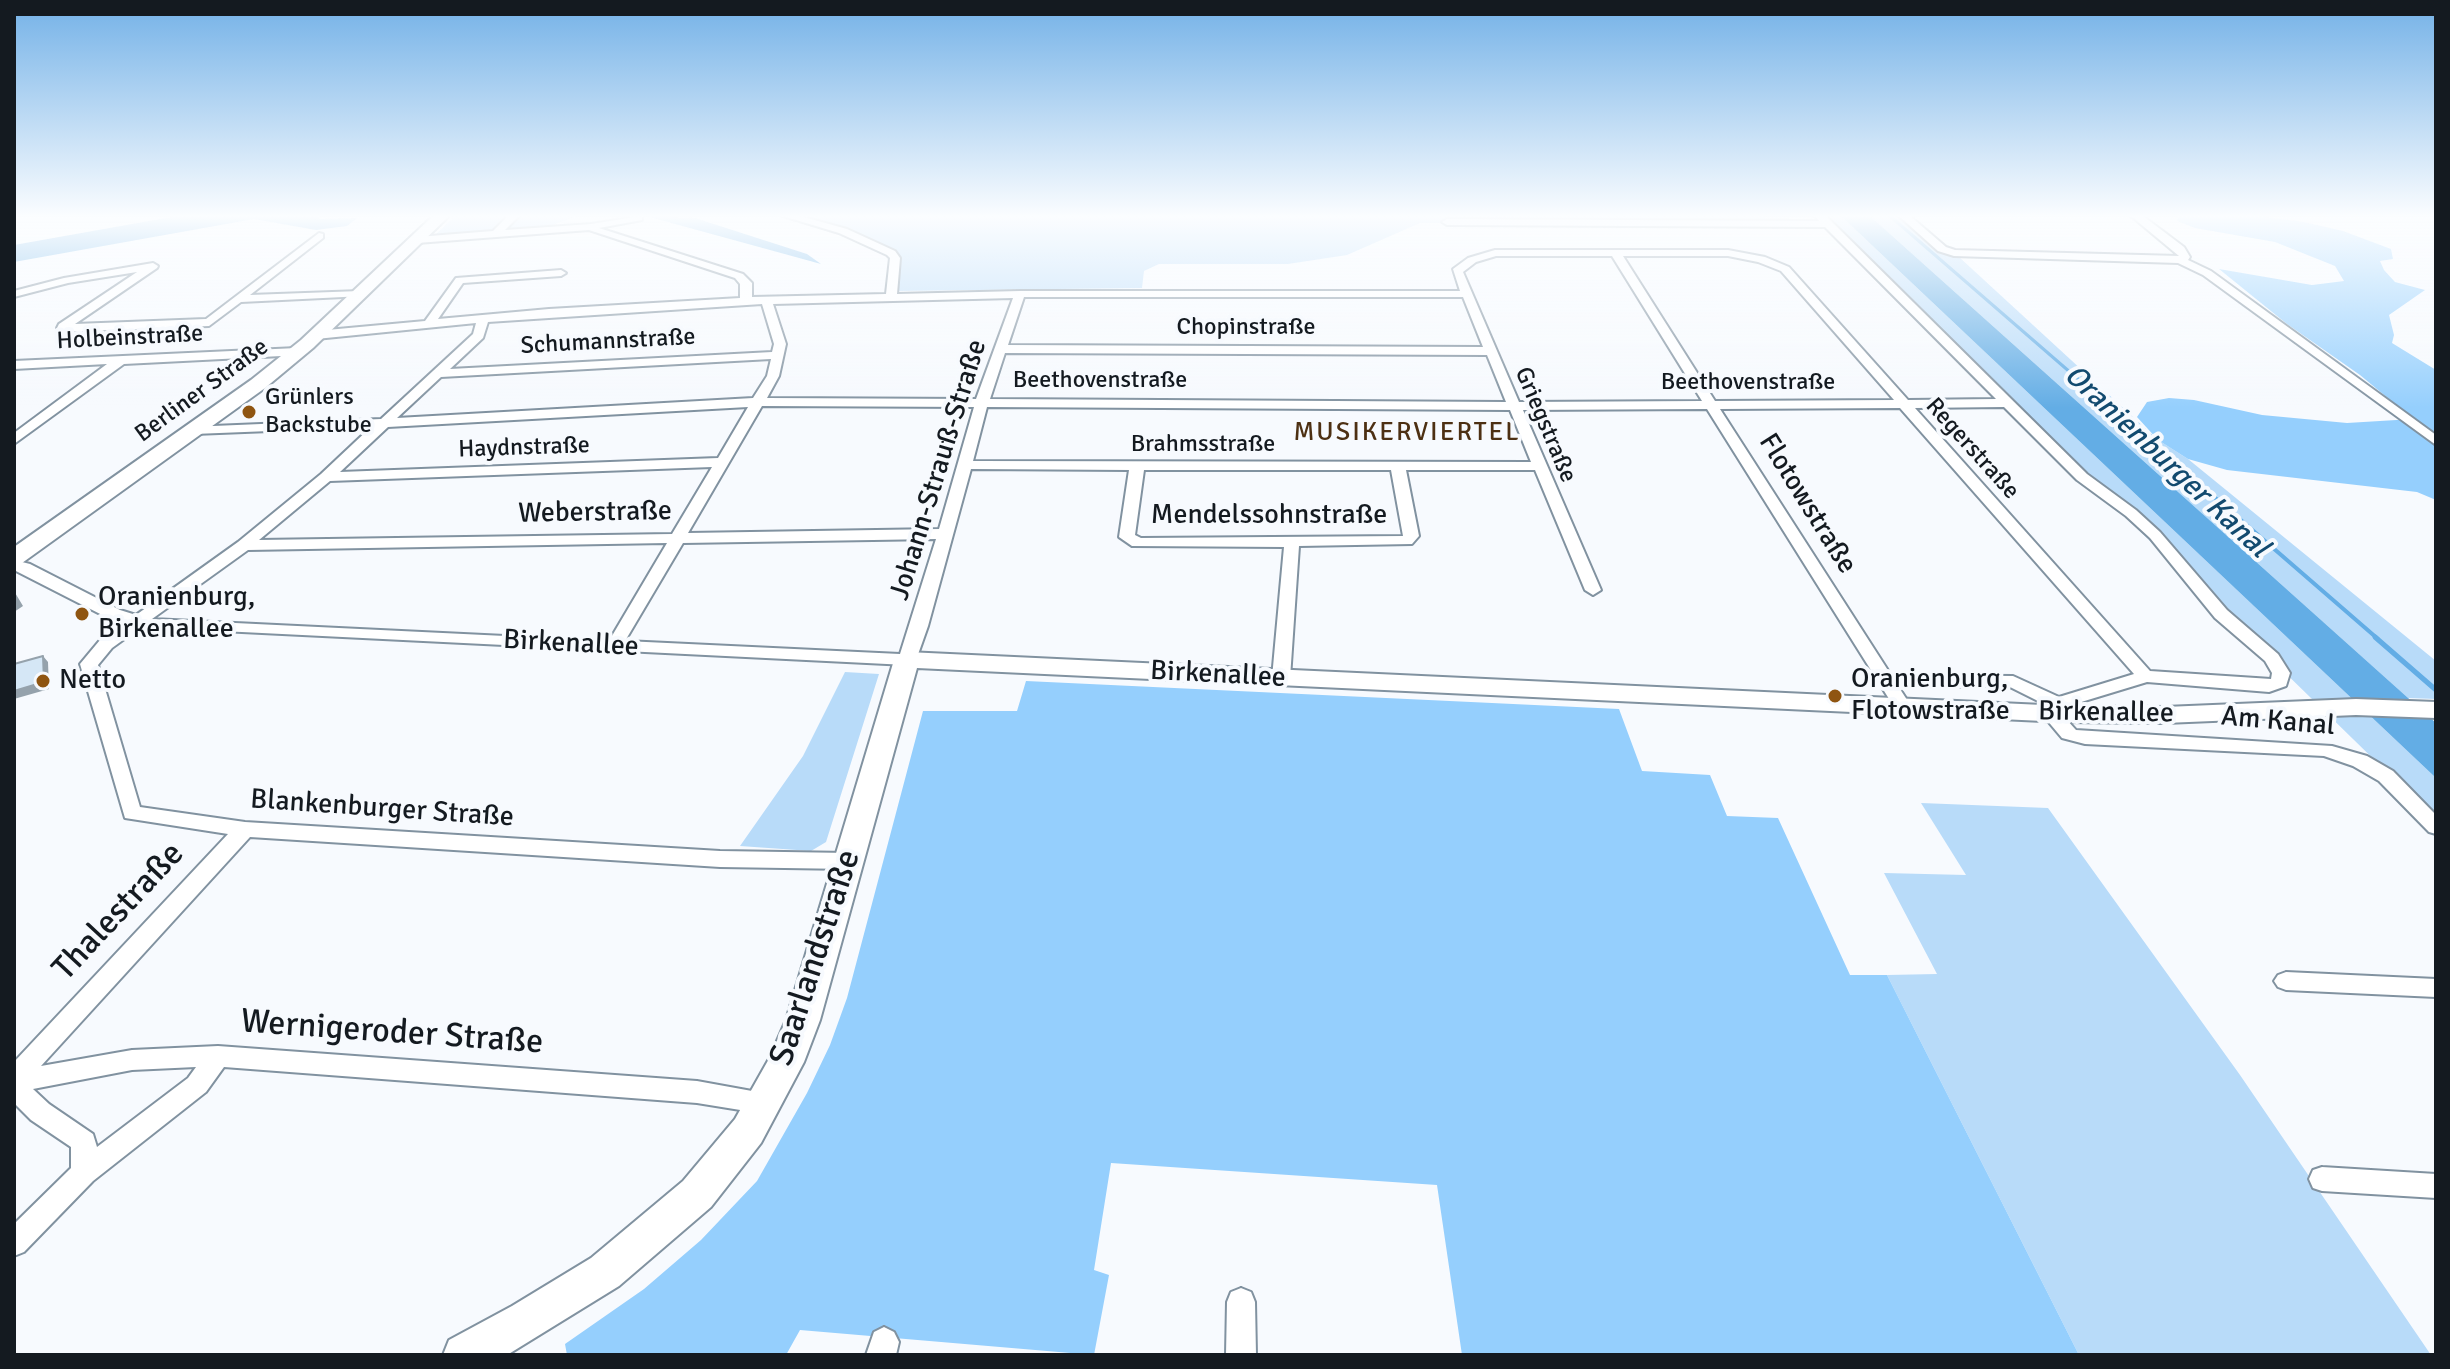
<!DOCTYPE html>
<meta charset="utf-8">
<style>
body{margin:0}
#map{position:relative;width:2450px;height:1369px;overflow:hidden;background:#f7fafe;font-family:Signika,sans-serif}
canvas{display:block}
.frame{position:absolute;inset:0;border:16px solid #141a20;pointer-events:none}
</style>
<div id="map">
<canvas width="2450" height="1369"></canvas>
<div class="frame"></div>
</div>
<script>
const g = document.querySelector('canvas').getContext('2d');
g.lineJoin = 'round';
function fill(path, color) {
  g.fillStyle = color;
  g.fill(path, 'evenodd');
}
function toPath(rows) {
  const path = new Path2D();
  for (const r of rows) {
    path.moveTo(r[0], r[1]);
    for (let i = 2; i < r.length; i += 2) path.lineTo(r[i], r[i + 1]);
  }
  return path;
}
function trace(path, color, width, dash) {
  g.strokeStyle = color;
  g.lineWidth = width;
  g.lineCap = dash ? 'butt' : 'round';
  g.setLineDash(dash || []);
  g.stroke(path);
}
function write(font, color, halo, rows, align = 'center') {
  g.font = font + ' Signika,sans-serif';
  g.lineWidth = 8;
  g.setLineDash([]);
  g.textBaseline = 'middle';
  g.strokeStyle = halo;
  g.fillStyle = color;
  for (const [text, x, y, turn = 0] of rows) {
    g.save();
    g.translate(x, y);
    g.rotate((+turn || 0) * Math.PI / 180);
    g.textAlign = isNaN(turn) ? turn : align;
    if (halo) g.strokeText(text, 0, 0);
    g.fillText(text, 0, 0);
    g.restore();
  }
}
fill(toPath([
 [455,216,576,216,537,231,430,240],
 [795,216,1763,216,1768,223,1420,223,1347,255,1288,264,1159,264,1144,271,1142,288,896,291,900,255,864,236],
 [1817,216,1841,216,2436,778,2436,820],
 [1870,216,1910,216,1958,256,2158,440,2188,459,2436,661,2436,699,2408,698],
 [845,672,879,674,826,842,811,851,740,846,803,756],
 [1921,803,2048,808,2240,1075,2431,1355,2079,1355,1887,975,1937,974,1884,873,1966,875]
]), '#b8dbf9');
fill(toPath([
 [2178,216,2259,216,2304,222,2343,231,2391,249,2393,259,2380,261,2384,270,2395,282,2425,290,2389,315,2394,335,2392,343,2436,370,2436,500,2417,492,2227,470,2188,459,2158,440,2137,417,2147,402,2169,398,2194,400,2262,415,2347,423,2413,419,2360,375,2287,324,2219,269,2312,285,2344,281,2335,266,2275,242,2195,228,2177,221],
 [1026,681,1619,709,1642,771,1710,775,1727,816,1778,818,1850,975,1887,975,2079,1355,1462,1355,1437,1185,1111,1163,1094,1270,1109,1275,1094,1355,800,1330,786,1355,567,1355,565,1344,644,1289,701,1240,757,1181,807,1093,830,1045,847,998,923,711,1017,711]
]), '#95cffd');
fill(toPath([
 [177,216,319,216,319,219,357,218,347,226,316,230,254,219,14,262,14,245],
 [646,216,695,218,807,254,821,264],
 [1841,216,1870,216,2436,723,2436,778]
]), '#63ade5');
trace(toPath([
 [1890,216,2101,399]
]), '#63ade5', 3);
trace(toPath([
 [2099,397,2378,639]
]), '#63ade5', 4);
trace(toPath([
 [2375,637,2436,690]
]), '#63ade5', 5);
const street = toPath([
 [508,216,519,216,505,230,591,224,642,216,642,220,599,228,743,274,752,283,752,297,886,294,890,258,887,255,839,233,783,216,800,216,847,229,895,251,900,258,897,294,1020,291,1460,291,1453,269,1468,258,1495,250,1728,250,1765,257,1789,267,1908,400,1996,399,1825,227,1447,225,1442,222,1447,219,1819,221,1815,216,1826,216,2087,474,2136,510,2160,532,2227,610,2278,654,2290,673,2286,686,2269,692,2147,682,2068,706,2073,714,2066,719,2076,730,2332,746,2367,756,2393,771,2436,815,2436,834,2429,832,2379,781,2353,766,2324,756,2085,744,2062,738,2041,713,2050,707,2010,687,1898,686,1911,706,1902,712,1896,710,1707,409,1523,410,1601,590,1593,595,1585,590,1535,470,1406,470,1419,536,1412,544,1299,546,1290,678,1281,683,1272,678,1284,547,1132,546,1119,537,1129,470,971,469,928,626,916,660,907,665,141,627,112,648,98,665,140,807,245,822,720,851,849,853,856,856,860,861,856,866,849,869,720,867,250,837,41,1066,132,1050,218,1046,697,1081,774,1095,778,1103,774,1111,765,1114,697,1103,224,1067,206,1092,93,1181,24,1252,14,1256,14,1224,71,1168,71,1147,31,1120,14,1103,14,1062,228,834,125,818,80,664,100,640,125,622,108,618,14,570,14,560,30,564,120,610,136,615,238,542,321,474,371,427,194,434,189,433,189,427,381,419,473,334,476,323,316,339,310,335,316,331,425,321,456,278,561,270,566,273,561,276,463,283,438,319,549,309,740,298,740,284,735,278,589,230,417,243,412,240,417,237,493,231,508,216],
 [1496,256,1612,256,1702,401,1519,402,1463,272,1476,262,1496,256],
 [1623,256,1728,256,1758,262,1781,271,1894,400,1715,401,1623,256],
 [1024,297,1463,297,1483,347,1008,345,1024,297],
 [1013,298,976,399,767,398,779,376,786,344,773,304,1013,298],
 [762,304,774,344,772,352,450,369,483,338,488,322,762,304],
 [1005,353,1487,355,1506,402,990,399,1005,353],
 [771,359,767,376,753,398,397,418,441,377,771,359],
 [762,406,974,407,939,529,688,533,762,406],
 [748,407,718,458,340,472,388,427,748,407],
 [987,407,1510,410,1531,462,973,461,987,407],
 [2004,407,2077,480,2126,516,2150,538,2215,618,2265,661,2272,673,2271,679,2150,671,1915,408,2004,407],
 [1900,408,2134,674,2059,697,2013,676,1891,675,1720,409,1900,408],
 [712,467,672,534,259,540,330,481,712,467],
 [1144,470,1391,470,1403,536,1141,538,1135,535,1144,470],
 [936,539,900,654,625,641,683,543,936,539],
 [667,543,609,641,152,619,248,550,667,543],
 [196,1067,188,1078,97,1147,93,1134,49,1104,33,1089,132,1070,196,1067],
 [1899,216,1910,216,1946,247,1955,250,2179,256,2131,216,2143,216,2184,247,2190,257,2188,260,2211,271,2436,435,2436,445,2203,275,2178,263,1954,256,1938,251,1899,216],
 [319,233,323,234,323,238,250,295,360,291,366,294,364,296,241,302,209,326,63,332,57,328,59,324,137,272,68,283,14,297,14,291,64,278,153,263,158,266,157,268,75,324,206,319,319,233],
 [297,348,303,352,301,355,124,364,14,444,14,433,107,364,14,369,14,361,297,348],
 [2286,972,2436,979,2436,997,2286,990,2278,987,2274,981,2278,975,2286,972],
 [2322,1167,2436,1174,2436,1198,2322,1191,2313,1188,2309,1179,2313,1170,2322,1167],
 [1241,1288,1251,1292,1255,1302,1256,1355,1226,1355,1227,1302,1231,1292,1241,1288],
 [884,1327,894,1332,899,1342,896,1355,866,1355,874,1332,884,1327]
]);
const secondary = toPath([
 [433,216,449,216,313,348,265,388,22,563,14,565,14,547,251,380,301,340,433,216],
 [907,652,2064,706,2165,707,2356,699,2436,702,2436,718,2356,715,2165,723,2064,722,917,668,820,1020,804,1062,761,1143,711,1207,619,1286,507,1355,443,1355,449,1340,512,1306,591,1258,683,1181,735,1119,770,1057,786,1020,894,660,898,655,907,652]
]);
trace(street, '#8192a0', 4);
trace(secondary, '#8192a0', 4);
fill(street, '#fff');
fill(secondary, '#fff');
fill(toPath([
 [14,591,23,606,14,612],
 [43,656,48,662,49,689,14,699,14,691]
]), '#95a2ac');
const building = toPath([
 [43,656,44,682,14,691,14,664,43,656]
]);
fill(building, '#d5e7f6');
trace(building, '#95a2ac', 2);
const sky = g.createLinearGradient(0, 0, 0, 408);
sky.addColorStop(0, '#73b1e7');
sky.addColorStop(0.53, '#fbfdff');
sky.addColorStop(1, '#fbfdff00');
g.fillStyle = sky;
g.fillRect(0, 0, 2450, 408);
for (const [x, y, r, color] of [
 [249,412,8,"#8f5511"],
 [82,614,8,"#8f5511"],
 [43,681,8,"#8f5511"],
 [1835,696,8,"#8f5511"]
]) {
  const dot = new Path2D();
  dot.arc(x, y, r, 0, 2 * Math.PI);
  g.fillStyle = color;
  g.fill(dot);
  trace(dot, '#f7fafe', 3);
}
write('24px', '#141a20', '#f7fafe', [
 ["Chopinstraße",1246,328],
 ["Holbeinstraße",130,338,-3],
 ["Schumannstraße",608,342,-3],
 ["Beethovenstraße",1100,381],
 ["Beethovenstraße",1748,383],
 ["Berliner Straße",202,391,-36],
 ["Griegstraße",1545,425,67],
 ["Brahmsstraße",1203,445],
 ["Haydnstraße",524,448,-2],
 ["Regerstraße",1972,449,48]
]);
write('24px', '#141a20', '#f7fafe', [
 ["Grünlers",265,398],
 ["Backstube",265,426]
], 'left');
g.letterSpacing = '2px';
write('26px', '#4d3013', '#f7fafe', [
 ["MUSIKERVIERTEL",1407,433]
]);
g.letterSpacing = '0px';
write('28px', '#141a20', '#f7fafe', [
 ["Johann-Strauß-Straße",939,470,-73],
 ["Flotowstraße",1807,504,58],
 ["Weberstraße",595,513,-1],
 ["Mendelssohnstraße",1269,516],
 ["Birkenallee",571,644,3],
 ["Birkenallee",1218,675,3],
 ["Birkenallee",2106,713,1],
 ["Am Kanal",2278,722,5],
 ["Blankenburger Straße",382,809,4]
]);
write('28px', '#141a20', '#f7fafe', [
 ["Oranienburg,",98,598],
 ["Birkenallee",98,630],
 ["Oranienburg,",1851,680],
 ["Flotowstraße",1851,712],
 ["Netto",59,681]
], 'left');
write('italic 30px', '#124a6f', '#f7fafe', [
 ["Oranienburger Kanal",2166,462,43]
]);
write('34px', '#141a20', '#f7fafe', [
 ["Thalestraße",119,912,-47],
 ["Saarlandstraße",816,958,-72],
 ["Wernigeroder Straße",392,1033,4]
]);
</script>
